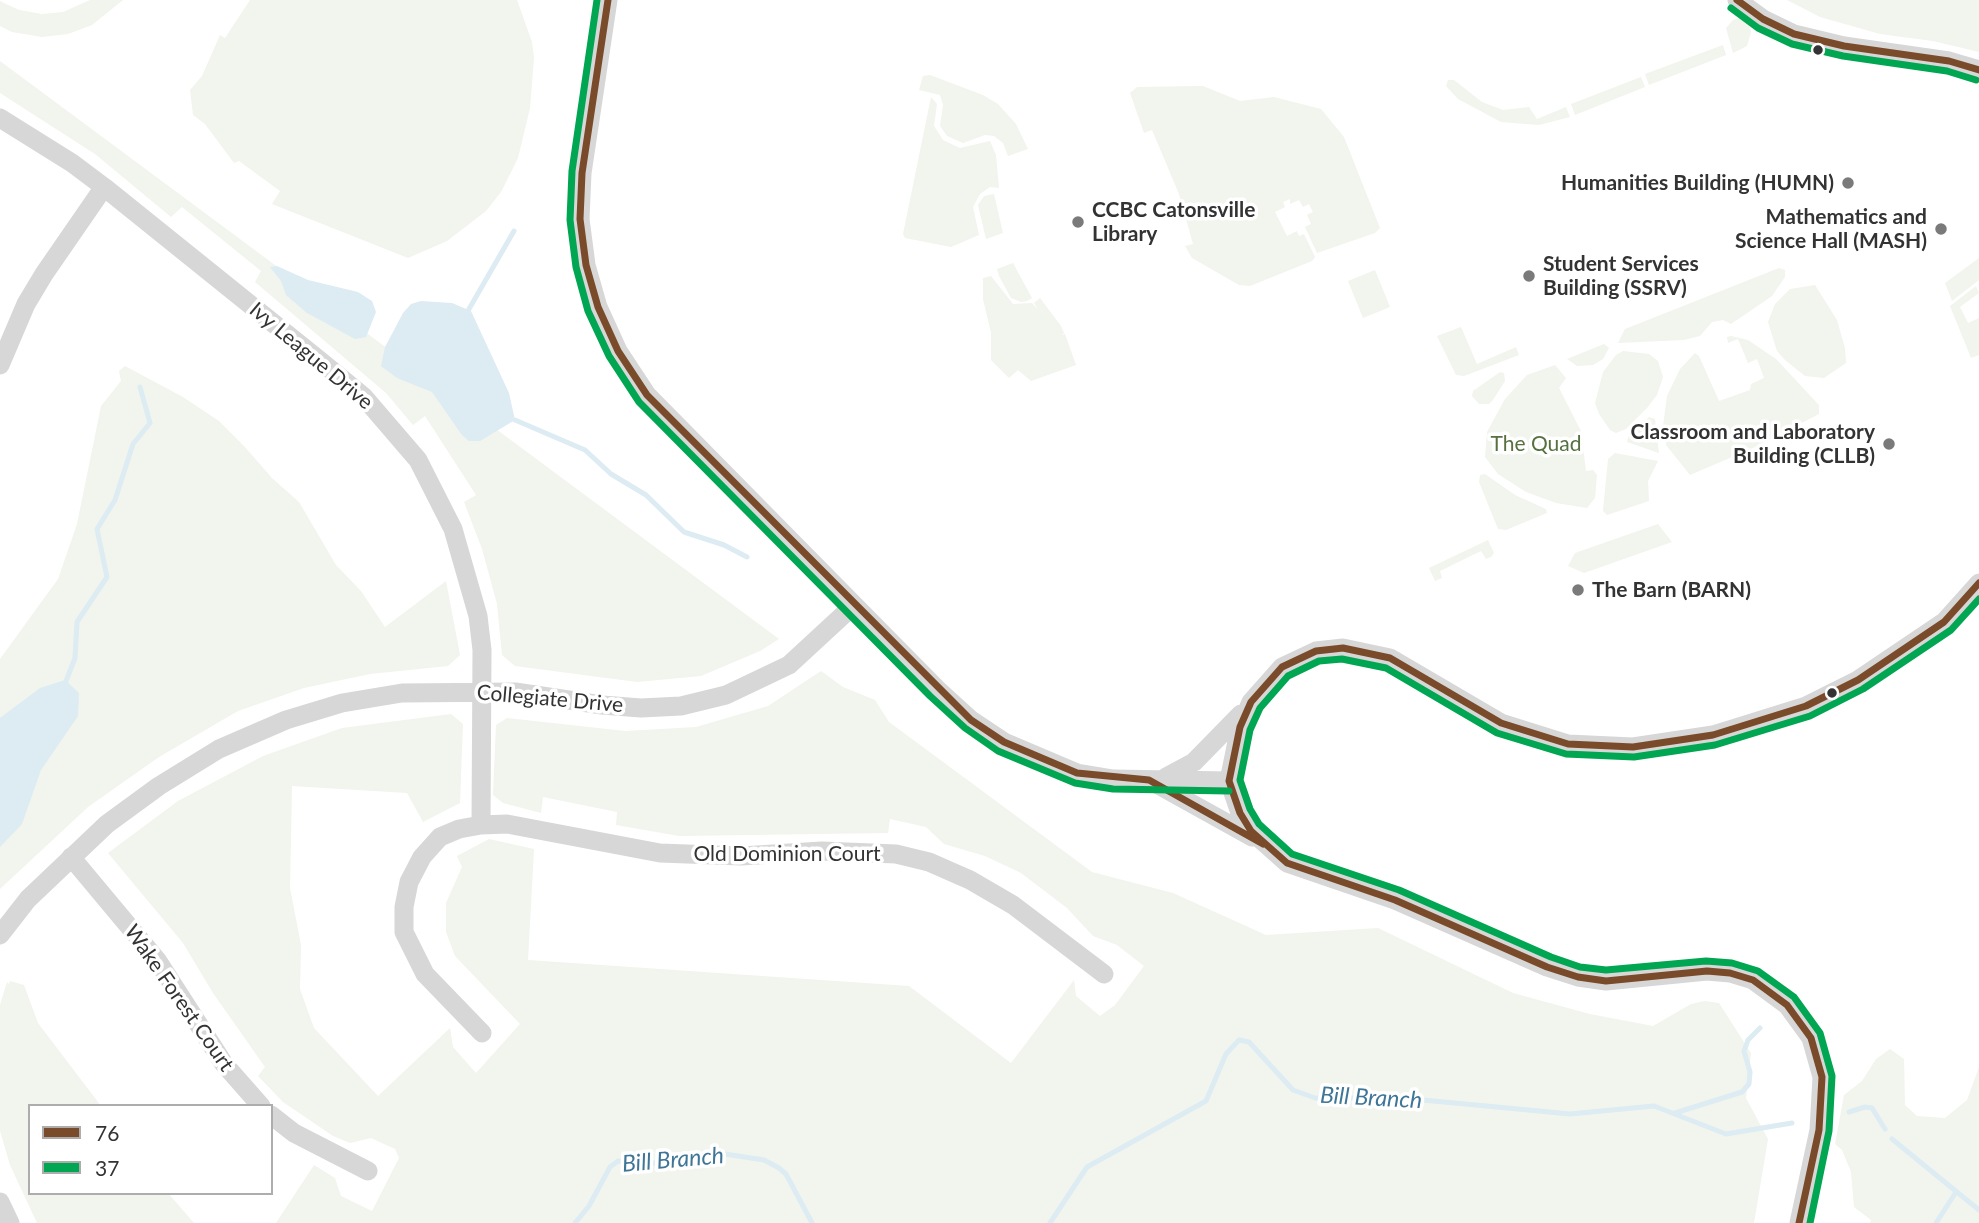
<!DOCTYPE html>
<style>
body{margin:0}
#map{position:relative;width:1979px;height:1223px;overflow:hidden;background:#fff;font-family:Lato,sans-serif}
canvas{display:block}
.legend{position:absolute;left:28px;top:1104px;width:245px;height:91px;box-sizing:border-box;background:#fff;border:2px solid #adadad;margin:0;padding:9px 12px;list-style:none;font-size:21px;color:#333}
.legend li{display:flex;align-items:center;gap:14px;height:35px}
.legend b{width:35px;border:2px solid #adadad}
</style>
<div id="map">
<canvas width="1979" height="1223"></canvas>
<ul class="legend">
<li><b style="height:9px;background:#7a4b2a"></b>76</li>
<li><b style="height:9px;background:#00a651"></b>37</li>
</ul>
</div>
<script>
const g = document.querySelector('canvas').getContext('2d');
g.lineJoin = 'round';
function fill(path, color) {
  g.fillStyle = color;
  g.fill(path, 'evenodd');
}
function toPath(rows) {
  const path = new Path2D();
  for (const r of rows) {
    path.moveTo(r[0], r[1]);
    for (let i = 2; i < r.length; i += 2) path.lineTo(r[i], r[i + 1]);
  }
  return path;
}
function trace(path, color, width, dash) {
  g.strokeStyle = color;
  g.lineWidth = width;
  g.lineCap = dash ? 'butt' : 'round';
  g.setLineDash(dash || []);
  g.stroke(path);
}
function write(font, color, halo, rows, align = 'center') {
  g.font = font + ' Lato,sans-serif';
  g.lineWidth = 7;
  g.setLineDash([]);
  g.textBaseline = 'middle';
  g.strokeStyle = halo;
  g.fillStyle = color;
  for (const [text, x, y, turn = 0] of rows) {
    g.save();
    g.translate(x, y);
    g.rotate((+turn || 0) * Math.PI / 180);
    g.textAlign = isNaN(turn) ? turn : align;
    if (halo) g.strokeText(text, 0, 0);
    g.fillText(text, 0, 0);
    g.restore();
  }
}
fill(toPath([
 [90,0,123,0,92,25,68,34,42,37,12,32,0,26,0,1,19,10,42,14,63,12],
 [250,0,517,0,532,42,534,58,530,108,518,158,501,192,486,211,447,241,408,258,272,204,280,191,239,161,234,163,205,124,193,115,190,90,202,76,220,35,225,38],
 [1787,0,1979,0,1979,52,1933,41,1880,34,1820,17],
 [1740,18,1749,24,1751,32,1747,46,1733,53,1726,28,1733,20],
 [1723,45,1726,55,1649,85,1645,74],
 [0,61,779,639,760,651,701,676,637,682,515,666,502,655,497,604,482,549,464,502,476,495,425,416,413,425,386,393,255,282,261,271,182,207,171,217,95,154,0,93],
 [930,75,983,95,998,104,1016,124,1028,149,1008,156,1003,143,994,136,985,135,963,143,947,136,940,126,943,105,940,95,919,90,923,76],
 [1641,77,1645,87,1575,115,1571,104],
 [1448,80,1454,80,1482,102,1503,110,1529,107,1537,119,1566,107,1570,117,1539,125,1501,122,1458,99,1446,86],
 [1203,86,1240,101,1274,97,1321,109,1344,137,1380,228,1375,233,1317,253,1305,227,1311,224,1307,215,1313,212,1309,204,1303,207,1299,200,1290,204,1290,199,1283,202,1285,207,1275,212,1287,236,1297,231,1299,236,1304,234,1315,257,1312,261,1250,286,1239,285,1192,258,1185,246,1193,244,1179,194,1152,130,1144,133,1130,93,1137,87],
 [931,97,937,104,934,126,943,140,960,148,990,141,996,155,999,188,990,187,980,194,973,207,979,235,951,247,905,238,903,234],
 [994,194,1003,233,986,239,978,205,984,196],
 [1979,258,1979,280,1952,301,1945,283],
 [1013,263,1032,298,1027,301,1021,302,1011,298,999,276,997,269],
 [1779,268,1785,270,1785,277,1772,296,1731,324,1723,320,1712,322,1700,336,1684,340,1618,343,1625,329],
 [1375,270,1390,307,1363,318,1348,281],
 [991,276,1013,304,1032,303,1038,310,1034,303,1040,298,1061,326,1064,333,1061,335,1065,334,1076,365,1031,381,1018,370,1009,378,991,360,991,333,983,299,983,278],
 [1815,285,1837,320,1845,348,1846,363,1824,378,1805,376,1785,360,1777,351,1768,322,1775,304,1790,289],
 [1976,286,1979,293,1960,307,1968,323,1979,318,1979,355,1971,358,1950,306],
 [1461,327,1477,364,1516,347,1519,355,1464,376,1456,375,1437,336],
 [1731,336,1748,340,1776,359,1819,405,1819,414,1753,448,1690,475,1666,445,1663,426,1667,396,1680,369,1695,353,1699,356,1719,401,1750,390,1751,384,1764,378,1757,359,1748,363,1738,339,1728,343,1727,337],
 [1604,344,1609,348,1603,359,1593,365,1577,366,1567,359],
 [1623,351,1649,354,1658,361,1663,377,1657,395,1647,408,1626,429,1616,433,1610,430,1599,414,1595,403,1603,372,1616,355],
 [1555,365,1566,378,1559,388,1581,431,1586,471,1593,470,1597,475,1595,498,1587,508,1556,503,1526,492,1498,474,1485,457,1487,432,1505,399,1527,375],
 [125,366,183,397,219,421,244,446,272,478,299,502,336,565,361,591,385,627,446,581,460,655,448,666,370,674,304,688,238,711,159,757,88,807,0,889,0,659,58,579,77,524,101,406,121,381,119,371],
 [1500,372,1504,373,1505,381,1493,400,1489,404,1479,404,1472,396,1473,391],
 [1649,417,1655,419,1659,453,1627,442,1629,435],
 [1615,453,1658,461,1648,481,1649,501,1607,515,1603,511,1608,459],
 [1485,474,1515,495,1546,509,1547,513,1506,530,1498,529,1479,482,1480,475],
 [1658,524,1672,542,1584,573,1568,566,1575,553],
 [1488,540,1494,553,1491,557,1486,559,1481,551,1440,571,1442,578,1435,581,1429,568],
 [821,671,843,687,875,700,889,722,1092,872,1173,893,1266,935,1378,928,1513,993,1590,1014,1653,1026,1691,1004,1705,1001,1719,1003,1751,1053,1746,1098,1768,1139,1754,1223,276,1223,314,1165,335,1178,341,1196,372,1211,399,1158,395,1149,371,1138,350,1143,333,1136,283,1102,258,1076,265,1067,213,993,183,943,108,853,178,801,263,756,342,728,451,714,463,724,460,803,423,822,407,793,292,786,290,888,301,945,300,989,314,1028,378,1096,450,1028,453,1047,476,1073,520,1024,455,956,446,932,446,903,462,867,457,856,489,839,534,849,528,960,909,986,1011,1063,1074,980,1076,996,1100,1016,1115,1005,1144,966,1117,945,1093,936,1067,908,1021,873,985,856,944,844,926,827,890,819,888,833,679,836,616,825,617,812,543,797,541,813,503,803,493,795,496,725,507,718,625,731,696,727,768,706],
 [10,981,24,985,38,1023,101,1106,30,1106,30,1193,168,1193,194,1223,37,1223,10,1165,0,1131,0,1005,7,982,9,984],
 [1890,1049,1904,1059,1905,1105,1917,1116,1945,1118,1967,1100,1979,1067,1979,1223,1870,1223,1871,1220,1854,1207,1851,1172,1842,1150,1835,1144,1844,1095,1862,1081,1876,1059]
]), '#f1f5ed');
fill(toPath([
 [277,266,308,280,358,292,372,301,376,312,366,337,355,339,307,313,286,295,281,281,270,267],
 [421,301,452,303,471,311,509,393,515,420,480,441,469,441,462,435,432,392,397,378,381,366,385,347,403,313,411,304],
 [65,680,79,693,78,716,41,770,22,824,0,847,0,718,40,688]
]), '#ddebf3');
trace(toPath([
 [469,309,514,231],
 [515,420,585,450,611,474,646,495,684,532,724,545,747,557],
 [66,681,75,658,77,622,107,577,97,529,115,500,133,444,150,423,140,387],
 [1849,1112,1865,1107,1872,1108,1885,1129],
 [1675,1113,1742,1092,1749,1084,1750,1072,1744,1051,1748,1040,1760,1028],
 [1892,1139,1979,1210],
 [575,1223,589,1206,610,1167,618,1161,649,1164,704,1154,725,1154,764,1160,779,1168,786,1174,812,1223],
 [1050,1223,1087,1167,1206,1101,1226,1054,1239,1040,1249,1042,1293,1090,1315,1098,1402,1098,1570,1114,1654,1106,1726,1134,1792,1123],
 [1936,1223,1956,1192]
]), '#ddebf3', 5);
trace(toPath([
 [608,0,582,173,580,219,586,265,598,307,618,351,647,395,937,689,971,720,1004,742,1077,773,1113,779,1229,781],
 [1737,0,1763,19,1794,34,1844,46,1949,61,1979,70],
 [0,118,72,163,104,187,324,364,363,396,418,460,453,529,478,616,482,650,481,825],
 [0,365,26,304,44,274,104,187],
 [1166,777,1194,762,1241,714],
 [1153,782,1252,837],
 [71,857,157,960,224,1064,261,1106],
 [0,935,28,899,107,824,159,786,219,749,286,720,342,703,402,693,515,692,602,705,641,708,681,706,726,695,789,665,854,605],
 [482,1033,425,974,404,932,404,907,409,882,422,857,440,837,459,829,481,825,507,824,660,853,741,856,822,851,896,854,929,862,970,880,1013,905,1104,974],
 [271,1115,294,1133,368,1171],
 [0,1202,10,1223],
 [1799,1223,1819,1130,1822,1077,1811,1038,1787,1005,1753,980,1730,973,1707,971,1606,981,1578,977,1547,967,1395,900,1287,863,1251,831,1240,813,1229,781,1240,727,1251,702,1282,667,1316,651,1343,648,1390,658,1501,723,1568,744,1633,747,1713,735,1806,706,1858,680,1944,622,1979,583]
]), '#d7d7d7', 19);
trace(toPath([
 [608,0,582,173,580,219,586,265,598,307,618,351,647,395,971,720,1004,742,1077,773,1149,780,1263,844],
 [1737,0,1763,19,1794,34,1844,46,1949,61,1979,70],
 [1799,1223,1819,1130,1822,1077,1811,1038,1787,1005,1753,980,1730,973,1707,971,1606,981,1578,977,1547,967,1395,900,1287,863,1251,831,1240,813,1229,781,1240,727,1251,702,1282,667,1316,651,1343,648,1390,658,1501,723,1568,744,1633,747,1713,735,1806,706,1858,680,1944,622,1979,583]
]), '#7a4b2a', 7);
trace(toPath([
 [597,0,572,171,570,220,576,267,588,311,609,356,639,402,930,696,965,728,998,751,1075,783,1113,789,1229,791],
 [1731,8,1758,28,1792,44,1843,56,1947,71,1976,80],
 [1810,1223,1829,1131,1832,1076,1820,1033,1794,997,1758,971,1732,963,1706,961,1606,970,1580,967,1551,957,1399,890,1292,854,1259,824,1250,809,1240,780,1250,730,1260,708,1288,676,1319,661,1342,659,1386,668,1497,733,1566,754,1634,757,1715,745,1810,716,1863,689,1951,630,1979,599]
]), '#00a651', 7);
for (const [x, y, r, color] of [
 [1818,50,6,"#333"],
 [1848,183,7,"#7a7a7a"],
 [1078,222,7,"#7a7a7a"],
 [1941,229,7,"#7a7a7a"],
 [1529,276,7,"#7a7a7a"],
 [1889,444,7,"#7a7a7a"],
 [1578,590,7,"#7a7a7a"],
 [1832,693,6,"#333"]
]) {
  const dot = new Path2D();
  dot.arc(x, y, r, 0, 2 * Math.PI);
  g.fillStyle = color;
  g.fill(dot);
  trace(dot, '#fff', 2.5);
}
write('bold 21px', '#333', '#fff', [
 ["Humanities Building (HUMN)",1834,183],
 ["CCBC Catonsville",1092,210,"left"],
 ["Library",1092,234,"left"],
 ["Mathematics and",1927,217],
 ["Science Hall (MASH)",1927,241],
 ["Student Services",1543,264,"left"],
 ["Building (SSRV)",1543,288,"left"],
 ["Classroom and Laboratory",1875,432],
 ["Building (CLLB)",1875,456],
 ["The Barn (BARN)",1592,590,"left"]
], 'right');
write('21px', '#333', '#fff', [
 ["Ivy League Drive",311,356,40],
 ["Collegiate Drive",550,699,5],
 ["Old Dominion Court",787,854],
 ["Wake Forest Court",179,998,55]
]);
write('21px', '#56703f', '#fff', [
 ["The Quad",1536,444]
]);
write('italic 23px', '#3f7597', '#fff', [
 ["Bill Branch",1371,1098,3],
 ["Bill Branch",673,1160,-5]
]);
</script>
